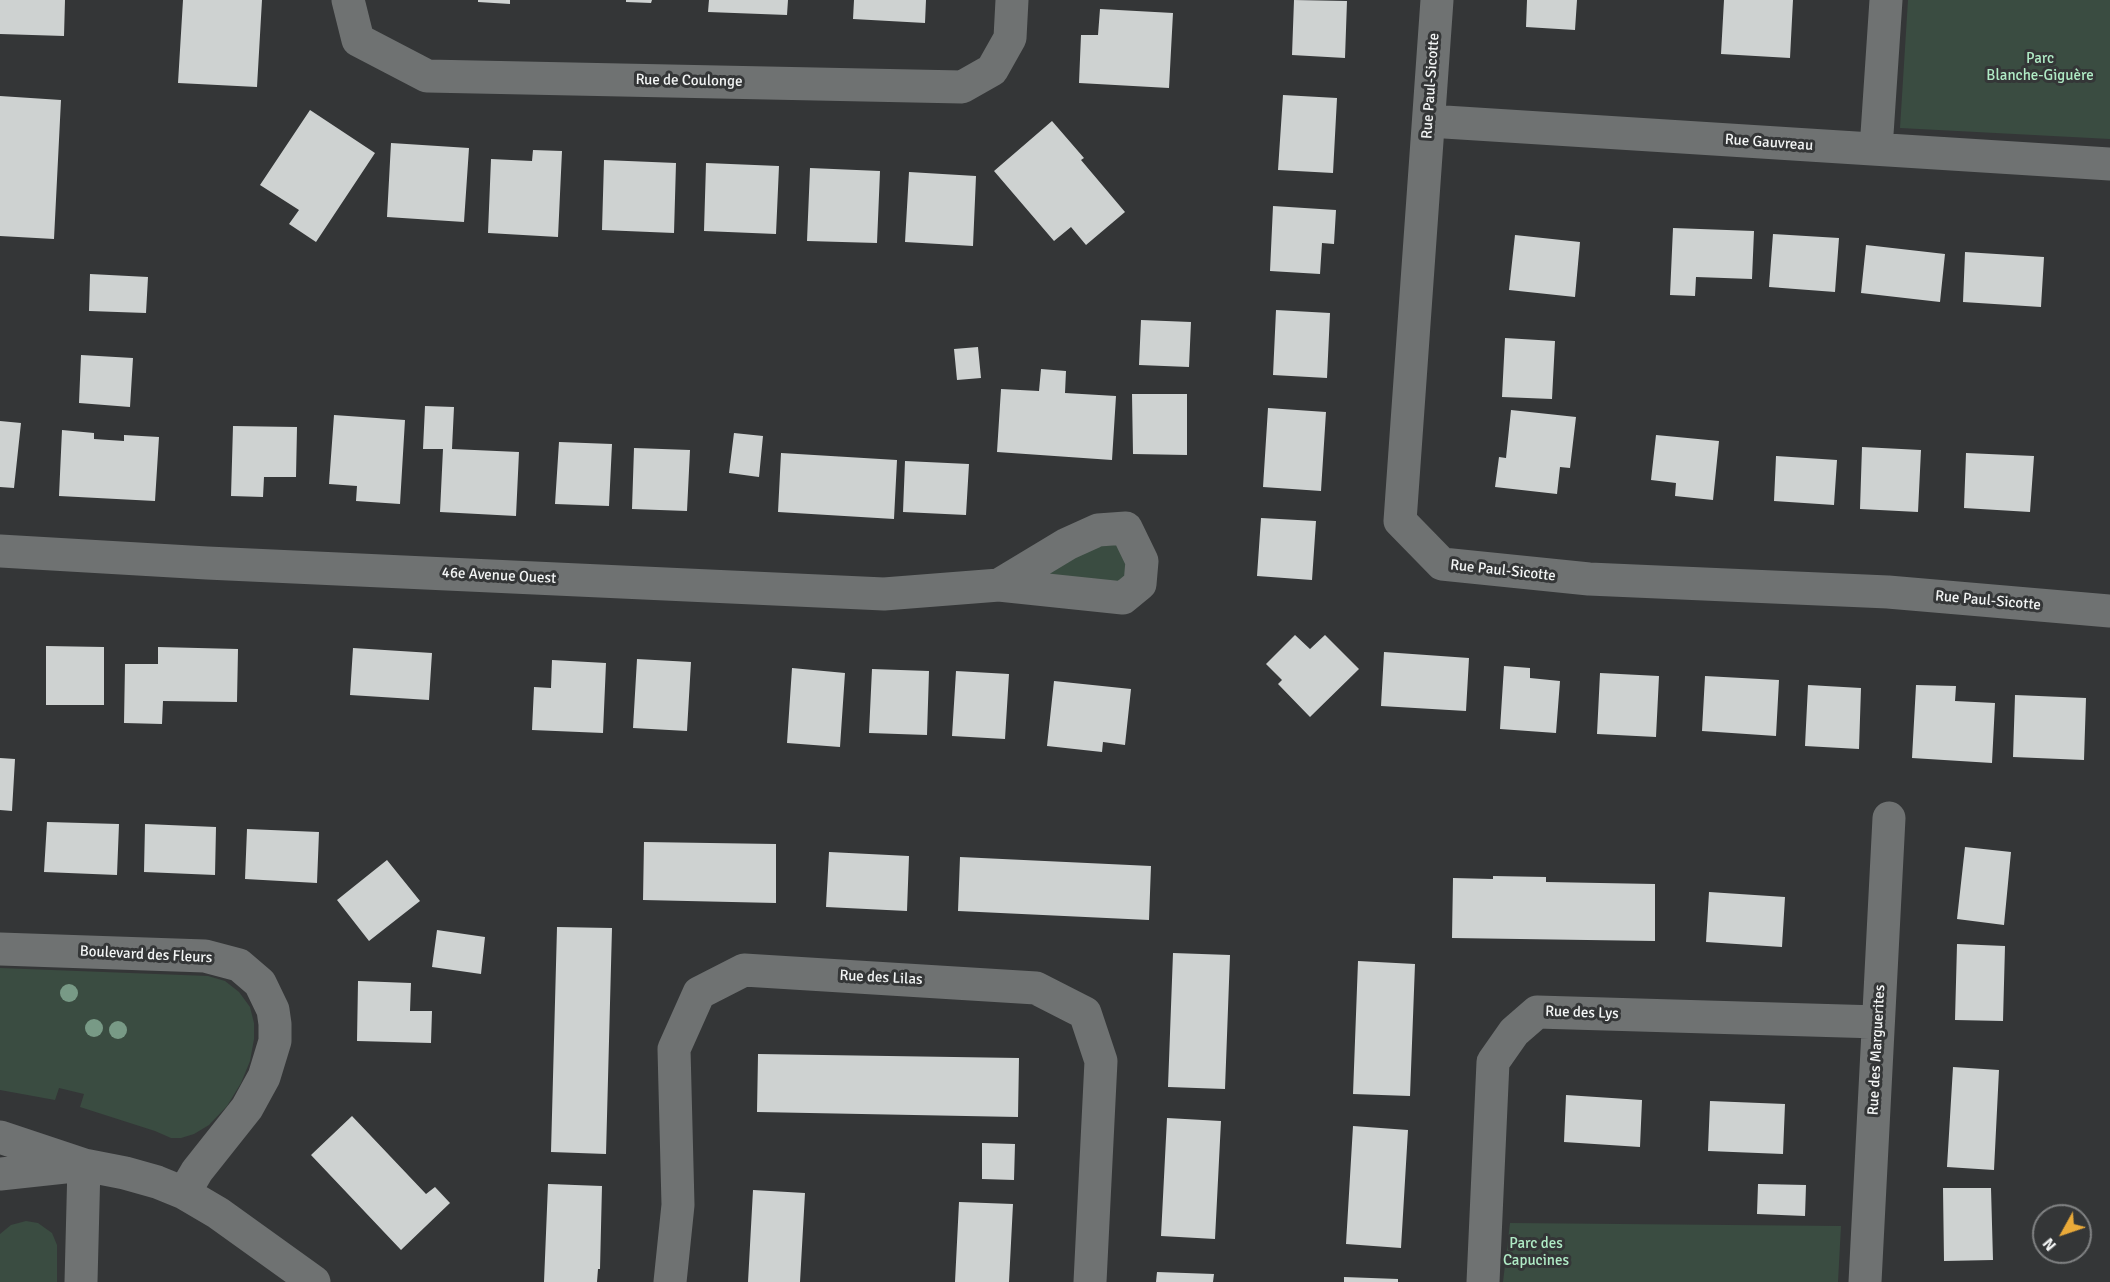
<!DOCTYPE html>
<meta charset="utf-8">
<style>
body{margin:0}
#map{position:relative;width:2110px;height:1282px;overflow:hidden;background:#343637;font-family:Signika,sans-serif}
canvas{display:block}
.north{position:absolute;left:2032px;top:1204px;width:60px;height:60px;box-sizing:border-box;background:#343637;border:2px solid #808283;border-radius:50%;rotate:230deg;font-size:16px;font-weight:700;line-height:24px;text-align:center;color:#f3f5f5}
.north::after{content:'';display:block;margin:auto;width:21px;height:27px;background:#eaaa39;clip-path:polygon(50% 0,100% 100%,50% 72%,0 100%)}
</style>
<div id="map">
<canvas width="2110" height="1282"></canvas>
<div class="north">N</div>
</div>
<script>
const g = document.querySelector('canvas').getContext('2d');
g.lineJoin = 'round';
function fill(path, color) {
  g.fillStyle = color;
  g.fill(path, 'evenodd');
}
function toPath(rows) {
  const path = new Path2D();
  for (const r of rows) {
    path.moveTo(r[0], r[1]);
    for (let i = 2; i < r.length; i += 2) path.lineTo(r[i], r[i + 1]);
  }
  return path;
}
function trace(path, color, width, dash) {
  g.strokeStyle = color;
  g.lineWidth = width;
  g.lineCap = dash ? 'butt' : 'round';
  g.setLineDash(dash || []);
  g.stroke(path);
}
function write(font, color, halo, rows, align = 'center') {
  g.font = font + ' Signika,sans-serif';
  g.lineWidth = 6;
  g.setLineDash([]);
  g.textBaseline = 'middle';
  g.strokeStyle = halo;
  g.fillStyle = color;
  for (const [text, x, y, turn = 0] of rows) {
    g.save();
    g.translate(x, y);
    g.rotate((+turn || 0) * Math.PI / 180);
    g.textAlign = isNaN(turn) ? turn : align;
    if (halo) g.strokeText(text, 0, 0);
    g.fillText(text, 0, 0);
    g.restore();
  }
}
fill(toPath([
 [1908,0,2110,0,2110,139,1900,128],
 [1122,536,1134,560,1119,588,1029,575],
 [0,968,208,976,225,981,239,992,250,1007,254,1023,254,1039,250,1061,241,1083,227,1106,209,1125,194,1134,181,1138,171,1138,155,1131,80,1107,84,1094,59,1088,55,1100,0,1090],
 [26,1221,38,1223,52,1233,57,1245,57,1282,0,1282,0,1234,11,1225],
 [1510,1223,1841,1226,1838,1282,1503,1282]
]), '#3a4c41');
fill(toPath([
 [0,0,65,0,64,36,0,34],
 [183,0,262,0,257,87,178,83],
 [478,0,510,0,510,4,478,2],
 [626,0,652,0,651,3,626,2],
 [709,0,788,0,787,15,708,12],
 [854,0,926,0,925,23,853,19],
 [1294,0,1347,1,1345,58,1292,55],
 [1527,0,1577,0,1575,30,1526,27],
 [1724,0,1793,0,1790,58,1721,54],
 [1100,9,1173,13,1169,88,1079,83,1081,35,1098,35],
 [1283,95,1337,98,1333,173,1278,170],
 [0,96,61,100,54,239,0,236],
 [310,110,375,153,316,242,289,224,299,210,260,185],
 [1052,121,1084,158,1081,160,1125,212,1086,245,1071,227,1054,241,994,171],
 [391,143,469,148,464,222,387,217],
 [533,150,562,151,558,237,488,233,491,159,532,161],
 [604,160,676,163,674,233,602,230],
 [706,163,779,166,776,234,704,231],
 [810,168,880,171,877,243,807,241],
 [909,172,976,176,973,246,905,242],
 [1273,206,1336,210,1334,244,1322,243,1320,274,1270,271],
 [1673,228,1754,231,1752,279,1696,277,1695,296,1670,295],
 [1773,234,1839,238,1835,292,1769,287],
 [1515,235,1580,242,1575,297,1509,290],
 [1866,245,1945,254,1940,302,1861,293],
 [1965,252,2044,257,2041,307,1963,302],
 [90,274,148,277,146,313,89,311],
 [1276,310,1330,313,1327,378,1273,375],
 [1141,320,1191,322,1189,367,1139,365],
 [1505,338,1555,341,1552,399,1502,397],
 [978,347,981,378,957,380,954,349],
 [81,355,133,358,130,407,79,403],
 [1041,369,1066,371,1065,393,1116,396,1112,460,997,452,1001,389,1039,391],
 [1132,394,1187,394,1187,455,1133,454],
 [425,406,454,407,452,449,519,452,516,516,440,512,443,449,423,449],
 [1268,408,1326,412,1321,491,1263,487],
 [1511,410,1576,417,1570,468,1560,467,1557,494,1495,487,1499,457,1506,458],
 [334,415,405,420,400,504,356,501,357,486,329,484],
 [0,421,21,423,14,488,0,487],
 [233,426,297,427,296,477,264,477,263,497,231,496],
 [62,430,94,433,94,439,124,441,124,435,159,437,155,501,59,496],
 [734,433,763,436,759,477,729,473],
 [1656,435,1719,441,1713,500,1675,496,1676,483,1651,480],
 [559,442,612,444,609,506,555,504],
 [1862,447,1921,450,1918,512,1860,509],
 [634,448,690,450,687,511,632,509],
 [781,453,897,460,894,519,778,512],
 [1966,453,2034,456,2030,512,1964,508],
 [1776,456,1837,460,1834,505,1774,501],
 [905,461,969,464,966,515,903,512],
 [1261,518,1316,521,1312,580,1257,576],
 [1295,635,1310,649,1325,635,1359,669,1310,717,1278,684,1282,680,1266,664],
 [46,646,104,647,104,705,46,705],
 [158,647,238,649,237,702,163,701,162,724,124,723,125,664,158,664],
 [353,648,432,653,429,700,350,695],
 [1384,652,1469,658,1466,711,1381,706],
 [637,659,691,662,687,731,633,728],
 [552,660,606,663,603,733,532,730,534,687,551,688],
 [1504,666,1530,668,1530,678,1560,681,1556,733,1500,729],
 [792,668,845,673,840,747,787,743],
 [872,669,929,671,927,735,869,733],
 [956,671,1009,674,1005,739,952,736],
 [1600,673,1659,676,1656,737,1597,734],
 [1705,676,1779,680,1776,736,1702,731],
 [1054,681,1131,689,1125,745,1103,742,1102,752,1047,746],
 [1808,685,1861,688,1859,749,1805,746],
 [1916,685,1956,686,1955,701,1995,703,1992,763,1912,758],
 [2015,695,2086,698,2084,760,2013,757],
 [0,758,15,759,12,811,0,810],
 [47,822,119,824,117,875,44,872],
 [145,824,216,827,215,875,144,872],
 [247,829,319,832,317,883,245,879],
 [644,842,776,844,776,903,643,900],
 [1965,847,2011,852,2004,925,1957,919],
 [829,852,909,856,907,911,826,907],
 [960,857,1151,866,1149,920,958,911],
 [387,860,420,901,369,941,337,900],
 [1493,876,1546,877,1546,882,1655,884,1655,941,1452,938,1453,878,1493,879],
 [1709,892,1785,897,1782,947,1706,942],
 [557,927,612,928,606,1154,551,1152],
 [437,930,485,937,481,974,432,967],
 [1957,944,2005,946,2003,1021,1955,1020],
 [1173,953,1230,955,1225,1089,1168,1087],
 [1358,961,1415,964,1410,1096,1353,1094],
 [358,981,411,983,410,1011,432,1011,431,1043,357,1041],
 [758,1054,1019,1058,1018,1117,757,1112],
 [1953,1067,1999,1070,1994,1170,1947,1167],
 [1566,1095,1642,1100,1640,1147,1564,1142],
 [1710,1101,1785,1104,1783,1154,1708,1151],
 [352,1116,426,1194,435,1187,450,1203,401,1250,311,1155],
 [1167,1118,1221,1121,1215,1239,1161,1236],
 [1353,1126,1408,1130,1401,1248,1346,1244],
 [982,1143,1015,1144,1014,1180,982,1179],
 [548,1184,602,1186,600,1269,598,1269,597,1282,544,1282],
 [1758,1184,1806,1185,1805,1216,1757,1214],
 [1943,1188,1991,1188,1993,1260,1944,1261],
 [753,1190,805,1193,800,1282,748,1282],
 [959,1202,1013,1204,1009,1282,955,1282],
 [1157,1272,1214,1274,1213,1282,1156,1282],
 [1344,1277,1398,1279,1398,1282,1344,1282]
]), '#ced2d1');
trace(toPath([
 [348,0,358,40,427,76,962,87,992,70,1010,38,1012,0],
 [1437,0,1400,521,1442,564,1589,579,1888,592,2110,611],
 [1429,121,2110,164],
 [1876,149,1886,0],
 [0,551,207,563,884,594,999,585,1123,598,1140,584,1142,561,1126,528,1098,530,1067,544,999,585],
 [0,949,205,956,239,965,260,983,273,1010,275,1024,275,1041,264,1077,247,1108,197,1171,184,1193],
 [0,1137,84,1165,125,1173,157,1182,184,1193,218,1213,314,1282],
 [0,1174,74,1166],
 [81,1282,84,1165],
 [670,1282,678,1205,674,1049,699,993,744,970,1036,988,1085,1013,1101,1061,1090,1282],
 [1483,1282,1493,1062,1514,1032,1537,1012,1878,1022],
 [1865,1282,1889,818]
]), '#6f7272', 33);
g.fillStyle = '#789a86';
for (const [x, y] of [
 [69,993],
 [94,1028],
 [118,1030]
]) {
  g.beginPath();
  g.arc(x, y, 9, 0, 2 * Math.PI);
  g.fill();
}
write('15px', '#b0ebc6', '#343637', [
 ["Parc",2040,59],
 ["Blanche-Giguère",2040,76],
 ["Parc des",1536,1244],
 ["Capucines",1536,1261]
]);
write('15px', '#f3f5f5', '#343637', [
 ["Rue de Coulonge",689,81,1],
 ["Rue Paul-Sicotte",1431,86,-86],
 ["Rue Gauvreau",1769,143,4],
 ["Rue Paul-Sicotte",1503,571,6],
 ["46e Avenue Ouest",499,576,3],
 ["Rue Paul-Sicotte",1988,601,5],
 ["Boulevard des Fleurs",146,955,3],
 ["Rue des Lilas",881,978,3],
 ["Rue des Lys",1582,1013,2],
 ["Rue des Marguerites",1877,1050,-87]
]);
</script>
